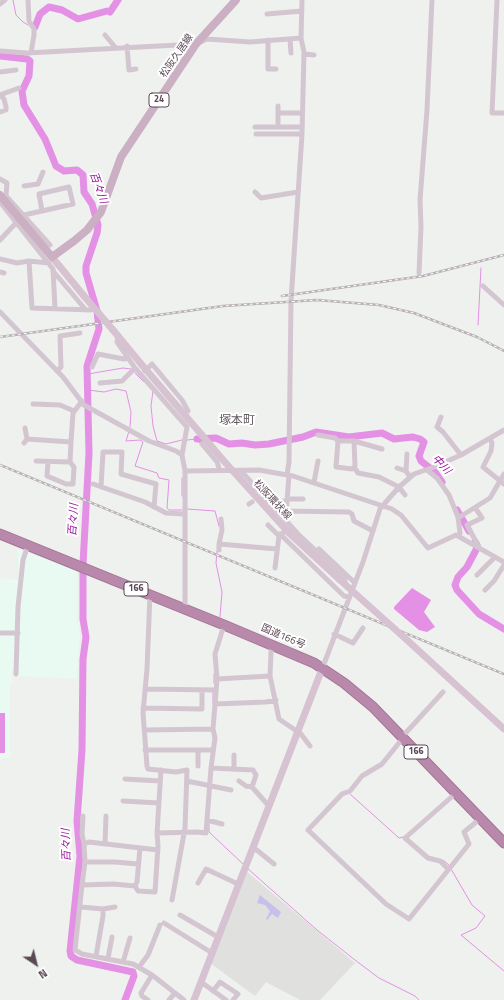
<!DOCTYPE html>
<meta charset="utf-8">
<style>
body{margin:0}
#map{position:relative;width:504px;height:1000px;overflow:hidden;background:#eff1ee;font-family:"Titillium Web",sans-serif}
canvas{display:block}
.north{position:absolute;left:16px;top:944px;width:40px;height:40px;-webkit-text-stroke:3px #fff;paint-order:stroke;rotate:145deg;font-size:11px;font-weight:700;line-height:16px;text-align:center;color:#5a4855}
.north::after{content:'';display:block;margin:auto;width:14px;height:18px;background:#5a4855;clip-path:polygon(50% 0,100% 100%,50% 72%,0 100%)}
</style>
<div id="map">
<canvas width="504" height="1000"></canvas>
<div class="north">N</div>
</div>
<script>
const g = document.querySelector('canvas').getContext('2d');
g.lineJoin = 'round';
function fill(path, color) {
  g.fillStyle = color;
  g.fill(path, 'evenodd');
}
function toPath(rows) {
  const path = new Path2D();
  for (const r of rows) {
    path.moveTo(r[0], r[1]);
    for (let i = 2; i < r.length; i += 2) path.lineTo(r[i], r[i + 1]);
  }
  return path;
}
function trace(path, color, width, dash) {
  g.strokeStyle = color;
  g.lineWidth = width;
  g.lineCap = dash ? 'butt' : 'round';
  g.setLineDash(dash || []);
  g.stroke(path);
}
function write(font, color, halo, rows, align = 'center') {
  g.font = font + ' "Titillium Web","Noto Sans JP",sans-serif';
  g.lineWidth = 4;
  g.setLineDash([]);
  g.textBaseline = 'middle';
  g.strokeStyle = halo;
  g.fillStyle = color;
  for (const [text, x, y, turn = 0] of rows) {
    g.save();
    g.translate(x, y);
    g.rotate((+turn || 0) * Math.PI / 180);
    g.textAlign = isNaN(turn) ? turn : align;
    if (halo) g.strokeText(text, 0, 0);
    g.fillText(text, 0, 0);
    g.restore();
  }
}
fill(toPath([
 [17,549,77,569,77,620,80,634,77,679,18,676,18,670,12,670,12,684,10,684,10,758,0,758,0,578,18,580,19,573]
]), '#e8faf1');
fill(toPath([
 [246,871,355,963,320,1000,300,1000,266,982,255,996,210,963]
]), '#e0e1df');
fill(toPath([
 [260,895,281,912,278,918,272,914,267,920,266,919,270,911,265,905,257,903]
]), '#c7c0eb');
fill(toPath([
 [412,588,431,600,424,612,435,627,427,632,419,630,394,609,394,607],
 [0,713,5,713,5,753,0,753]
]), '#e390e5');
trace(toPath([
 [13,0,16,15,23,22,28,25],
 [27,59,28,54],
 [478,325,481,268],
 [135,373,144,382],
 [88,374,123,368,131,369],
 [88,390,104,392,116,389,126,391,131,412,130,427],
 [153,391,151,406,153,426,157,441,166,444,182,440],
 [129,431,126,441,140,440,143,442,135,466,157,473,159,478,169,480,167,508,169,510,182,510],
 [187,440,197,439,200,443],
 [182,478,182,496],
 [187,509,215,511,219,526],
 [217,551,216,563,222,592,220,617],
 [214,674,214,683],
 [213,703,213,692],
 [350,794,399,838,403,837],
 [209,825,209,832,243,864],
 [443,860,450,866],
 [247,868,317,930,355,960,379,978,415,996,419,1000],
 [451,869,472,905,485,916,476,928,461,935,504,971]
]), '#e390e5', 1);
trace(toPath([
 [110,12,118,0],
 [35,27,40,14,49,7,62,10,78,19,107,11],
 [0,56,27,59,30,61,29,76,22,91,24,105,45,139,56,166,64,171,77,170,83,175,84,192,92,204,98,225,97,233,86,266,86,273,97,311,99,329,87,366,89,453,83,564,83,619,86,637,83,659,82,750,77,821,80,856,70,951,71,956,77,960,133,972,134,976,125,1000],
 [197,439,216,438,229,444,242,443,255,445,269,444,303,437,316,432,349,437,382,433,394,439,413,437,420,439,424,442,419,456,421,461,435,472,442,482],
 [457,510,469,531],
 [475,542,477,545,476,550,467,567,458,577,455,585,457,590,479,614,504,629]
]), '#e390e5', 7);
const highway = toPath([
 [0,534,224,625,314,663,344,683,373,707,504,843]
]);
trace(highway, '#a57596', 11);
trace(toPath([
 [28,0,29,21,34,29,34,35,31,53],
 [497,0,492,113,504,113],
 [0,4,5,0],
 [267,14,302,11],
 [105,35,115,47],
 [290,39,291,53],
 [268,40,268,69,276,69],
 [127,46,129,70,136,69],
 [0,51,27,53,196,44,207,39,250,42,301,38],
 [304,54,314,55],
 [0,72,16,70],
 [0,95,4,99,6,107,6,110,0,112],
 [0,95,19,88],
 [278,106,278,113,302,113],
 [278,113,278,127,302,127],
 [255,127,278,127],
 [256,134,302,134],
 [0,179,7,183,6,196,50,245],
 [24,186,38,184,43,172],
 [255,192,261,198,298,192],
 [0,202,53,269,55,308],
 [24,215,73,204,69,187,39,194,42,211],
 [0,240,16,223],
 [0,259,17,263,29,261],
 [49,263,29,261,32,308,91,310],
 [53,271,85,309],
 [0,272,4,273],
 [419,273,421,227,420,200,427,110,432,0],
 [483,286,504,305],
 [0,312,63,377,84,405,149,441,176,451,182,455,185,471,185,609],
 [118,336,117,342,135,368,187,427,182,455],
 [92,367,98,354,124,359,128,358],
 [57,371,61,367,60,336,80,333],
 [145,371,152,364,182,400,188,411],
 [100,383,122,381,135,368],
 [33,404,60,405,74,411],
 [441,417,437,427,443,432,461,455],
 [318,435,335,438,338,441,336,467,352,469,355,466,354,441,338,441],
 [27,439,71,442,70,462,74,467,73,484,66,484,47,476,48,462],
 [490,439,492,443,491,451,483,467,504,484],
 [354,441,382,449],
 [71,442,73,413,82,401],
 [24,443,27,439,25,428],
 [202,444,217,462,220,471],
 [407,454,406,471,410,477],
 [36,461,70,462],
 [354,467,358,473,379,477,399,487,405,495],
 [397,468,406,471],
 [427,470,437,478,449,495,458,517,460,533,459,536],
 [185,471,259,470,293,476,392,509,401,515,428,548,456,535,504,562],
 [241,471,298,534,344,577,346,585],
 [287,475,289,462,291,301,302,134,304,52,301,38,302,0],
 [314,482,318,461],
 [93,484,145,502,166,513,184,514],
 [101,487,103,452,122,452,121,474,156,484,154,507],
 [288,499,303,499],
 [287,501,289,475],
 [268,502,287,501,286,520],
 [249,504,252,502],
 [476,509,482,518,467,525,480,549],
 [286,511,349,512,352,514,354,521,373,531],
 [458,518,490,498,504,474],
 [221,519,222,530,219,544,277,549],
 [268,525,279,536],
 [280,534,344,596,349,597],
 [319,549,355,583],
 [219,550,219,544],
 [275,568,279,536,289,528],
 [477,575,495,557],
 [485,590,494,581,504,565],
 [150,594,147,669,143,713,147,766,148,769,176,772,187,770,185,828,172,900],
 [0,633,18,633],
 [334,634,353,643,363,628],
 [273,645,271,652,270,676,279,719,301,734,310,746],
 [322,669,363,562,380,509,385,503,399,487,414,474,434,467,461,455,504,430],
 [16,674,18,607,23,560,28,545],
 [217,679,270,676],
 [145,689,216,690],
 [215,704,266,702,276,700],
 [143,708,202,709,202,690],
 [145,730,213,729],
 [402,737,443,692],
 [403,738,382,764,362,776,350,791,342,794,308,830,386,904,409,919,469,844,464,832,481,818],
 [145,750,213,750],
 [198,750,198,766],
 [211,768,215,738,213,729,217,679,215,654,224,625],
 [234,769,234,755],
 [161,770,157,833,158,846,155,892,138,891,135,886,113,884,82,885,75,950,82,954,133,964,152,975,184,1000],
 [125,779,160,781],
 [187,781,231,790],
 [239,781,246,786,252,787],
 [123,801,159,803],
 [83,816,82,834,84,844],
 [207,820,222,824],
 [157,833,197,832,206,833,211,768,253,770,256,775,252,787,268,805],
 [105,844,106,816],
 [253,847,274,864],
 [85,862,115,862,138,864],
 [448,869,440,861,428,858,405,838,456,793],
 [198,883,206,869,238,884],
 [82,885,85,862,84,844,89,842,158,850],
 [135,886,137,882,140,848],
 [81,907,103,909,103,916,96,956],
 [103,909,115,907],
 [180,915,218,937],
 [164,923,212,953],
 [108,958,112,937],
 [123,962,130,938],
 [139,967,148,955,160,925],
 [201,982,226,1000],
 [213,991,220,982,238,994,233,1000],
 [148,1000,142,996,141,993,152,975],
 [169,1000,175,993]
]), '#d4c6d1', 5);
trace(toPath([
 [52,257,84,296],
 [113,330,142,365],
 [201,434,223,460],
 [289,533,340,580],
 [407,640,504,729],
 [194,1000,322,669]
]), '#d6c2d0', 7);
trace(toPath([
 [0,195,52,257,74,241,87,230,101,212,121,157,186,59,196,44,236,0]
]), '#cbb0c4', 8);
trace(highway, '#b989ab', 9);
const rail = toPath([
 [282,296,423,276,504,255],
 [0,337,223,306,317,300,379,305,414,313,477,337,504,351],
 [0,465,504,674]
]);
trace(rail, '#b8b1b5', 2.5);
trace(rail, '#fff', 1, [3]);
trace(toPath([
 [84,296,113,330],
 [142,365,201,434],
 [223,460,289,533],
 [340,580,407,640]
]), '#d6c2d0', 7);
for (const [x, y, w] of [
 [159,100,20],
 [136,589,24],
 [416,752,24]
]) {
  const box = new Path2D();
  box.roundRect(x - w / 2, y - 7, w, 14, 3);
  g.fillStyle = '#fff';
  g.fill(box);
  trace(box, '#5a4855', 1);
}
write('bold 9px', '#5a4855', null, [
 ["24",159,100],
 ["166",136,589],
 ["166",416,752]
]);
write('10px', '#5a4855', '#fff', [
 ["松阪久居線",177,56,-55],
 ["松阪環状線",272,500,47],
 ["国道166号",283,637,23]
]);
write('italic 11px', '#9b179d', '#fff', [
 ["百々川",98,188,70],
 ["中川",441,465,47],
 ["百々川",74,520,-87],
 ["百々川",67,845,-92]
]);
write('12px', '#625b60', '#fff', [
 ["塚本町",237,421]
]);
</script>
